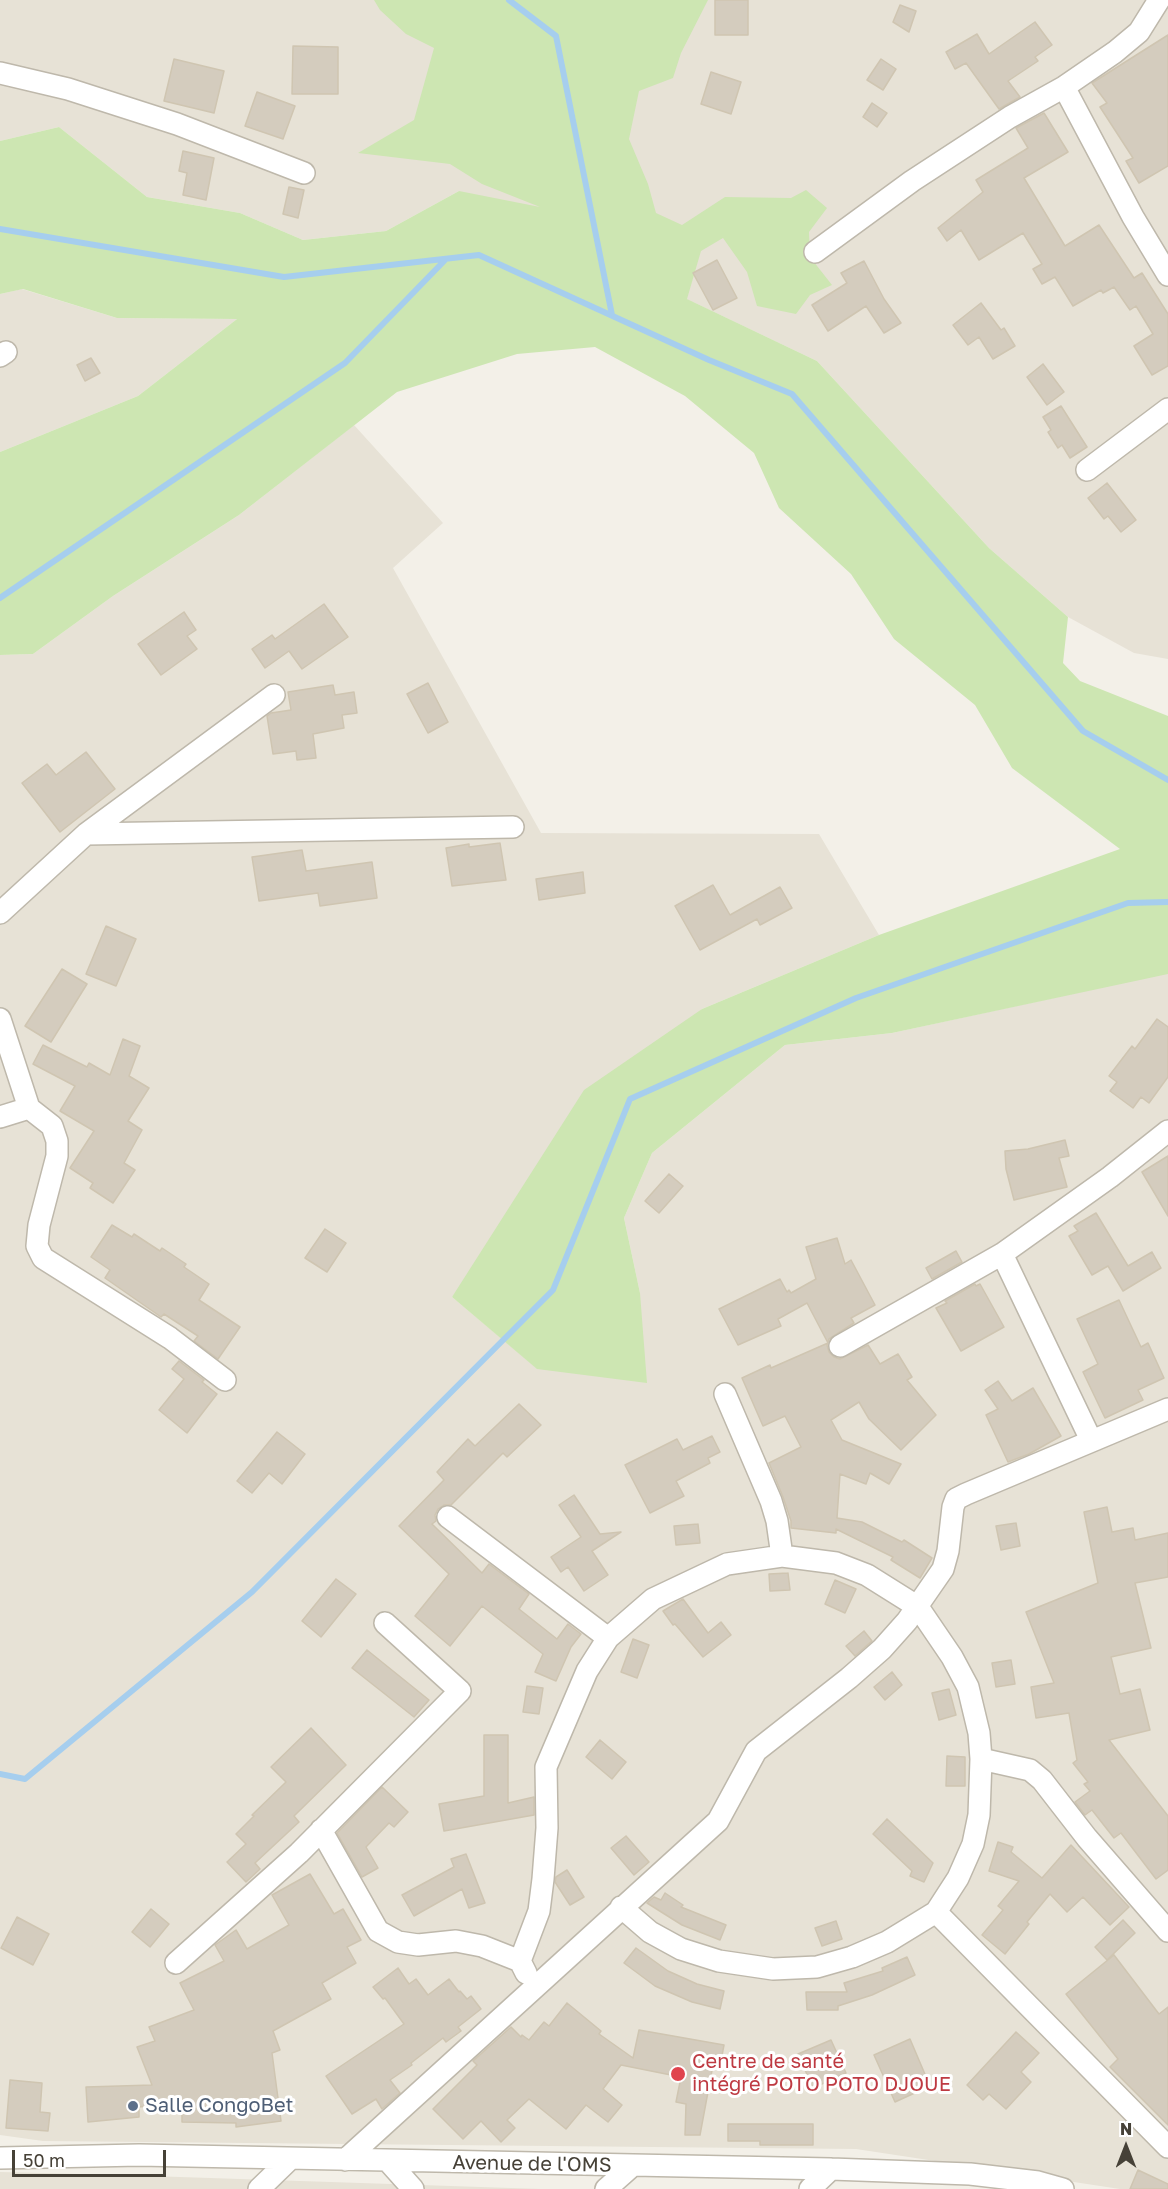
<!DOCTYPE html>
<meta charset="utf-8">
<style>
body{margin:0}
#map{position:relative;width:1168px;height:2189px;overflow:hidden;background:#f3f0e8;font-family:"Golos Text",sans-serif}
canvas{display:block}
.north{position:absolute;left:1096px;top:2117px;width:60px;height:60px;-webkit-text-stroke:4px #fff;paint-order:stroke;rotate:0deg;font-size:16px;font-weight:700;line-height:24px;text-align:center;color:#464137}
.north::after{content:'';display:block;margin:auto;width:21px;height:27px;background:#464137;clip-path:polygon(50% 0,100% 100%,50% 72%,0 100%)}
.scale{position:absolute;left:12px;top:2150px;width:154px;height:27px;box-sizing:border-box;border:3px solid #464137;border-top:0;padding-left:8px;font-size:18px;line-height:21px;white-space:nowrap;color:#464137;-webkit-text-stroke:4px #fff;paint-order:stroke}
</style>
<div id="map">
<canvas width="1168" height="2189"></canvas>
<div class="north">N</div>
<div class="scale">50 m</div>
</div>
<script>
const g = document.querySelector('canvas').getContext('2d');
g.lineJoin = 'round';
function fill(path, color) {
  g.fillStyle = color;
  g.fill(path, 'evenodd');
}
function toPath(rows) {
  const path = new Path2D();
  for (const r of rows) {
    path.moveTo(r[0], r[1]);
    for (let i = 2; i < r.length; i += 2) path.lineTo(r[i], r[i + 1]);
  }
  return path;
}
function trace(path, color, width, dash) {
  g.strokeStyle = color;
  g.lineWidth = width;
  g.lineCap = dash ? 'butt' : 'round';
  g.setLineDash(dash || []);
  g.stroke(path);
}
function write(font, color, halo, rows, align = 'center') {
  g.font = font + ' "Golos Text",sans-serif';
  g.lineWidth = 6;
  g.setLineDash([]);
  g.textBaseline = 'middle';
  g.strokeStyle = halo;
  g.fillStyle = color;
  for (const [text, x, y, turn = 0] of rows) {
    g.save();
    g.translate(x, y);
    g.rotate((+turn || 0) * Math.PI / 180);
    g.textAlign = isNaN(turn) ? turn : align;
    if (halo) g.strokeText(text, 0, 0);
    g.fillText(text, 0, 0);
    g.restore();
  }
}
fill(toPath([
 [0,0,1168,0,1168,659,1134,653,1068,617,989,548,817,361,459,191,386,231,303,240,240,213,147,197,59,127,0,141],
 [22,289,117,318,237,319,138,396,0,452,0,294],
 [354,425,443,523,393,568,541,833,819,834,879,935,702,1009,452,1297,538,1369,640,1293,624,1218,652,1153,785,1045,892,1033,1168,973,1168,2189,1120,2189,856,2149,43,2141,0,2135,0,655,33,654,113,596,239,515],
 [0,2172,120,2175,541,2189,0,2189]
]), '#e7e2d6');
fill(toPath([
 [374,0,708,0,681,53,673,78,639,91,629,139,648,184,656,213,682,225,725,197,791,198,806,190,827,208,809,232,810,257,832,285,810,295,796,314,757,306,747,272,723,238,701,251,687,299,817,361,989,548,1068,617,1063,663,1080,681,1168,716,1168,974,892,1033,785,1045,652,1153,624,1218,640,1293,647,1383,537,1369,452,1297,584,1090,702,1009,879,935,1120,849,1012,768,975,705,894,639,851,574,779,508,754,453,685,396,595,347,517,354,397,392,239,515,113,596,33,654,0,655,0,452,138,396,237,319,117,318,23,289,0,294,0,141,59,127,147,197,240,213,303,240,386,231,459,191,540,207,482,184,450,164,358,153,414,120,434,48,406,34,380,10]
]), '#cde6b2');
trace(toPath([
 [509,0,556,36,612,315],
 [0,229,284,277,479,255,709,360,792,394,1083,731,1168,780],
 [0,598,345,363,446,259],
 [0,1774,25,1779,252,1592,553,1290,630,1099,856,998,1128,903,1168,902]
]), '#a6ceee', 6);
const building = toPath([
 [715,0,748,0,748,35,715,35,715,0],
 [900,5,916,11,909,32,893,22,900,5],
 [1035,22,1052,45,1035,57,1038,61,1008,81,1020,97,999,109,966,63,955,69,946,52,977,34,989,54,1035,22],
 [1168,35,1168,166,1139,183,1126,161,1133,158,1100,107,1107,103,1092,83,1168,35],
 [293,46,338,47,338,94,292,94,293,46],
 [174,59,224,71,214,113,164,101,174,59],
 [881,59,896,69,883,90,867,80,881,59],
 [711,72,741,82,731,114,701,104,711,72],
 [257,92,295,106,283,139,245,126,257,92],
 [872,103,887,113,877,127,863,117,872,103],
 [1044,113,1068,152,1024,178,1065,246,1099,225,1134,278,1142,273,1168,314,1168,366,1152,375,1134,346,1153,334,1136,306,1130,310,1114,287,1103,293,1101,290,1073,306,1055,277,1042,284,1033,269,1042,264,1023,233,979,260,961,230,947,241,938,228,983,192,976,180,1028,148,1016,128,1044,113],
 [183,151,214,158,206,200,183,195,187,173,179,171,183,151],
 [289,187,304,190,298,218,283,214,289,187],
 [717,260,737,298,713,310,693,273,717,260],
 [864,261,884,299,901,323,884,333,866,306,828,331,812,305,847,283,841,273,864,261],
 [981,303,1001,330,1004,328,1015,346,993,359,979,337,968,345,953,325,981,303],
 [91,358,100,373,85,381,77,365,91,358],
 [1043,364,1064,392,1047,405,1027,377,1043,364],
 [1061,406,1087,447,1070,458,1062,445,1058,448,1048,432,1051,430,1043,417,1061,406],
 [1107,483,1136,520,1121,532,1108,516,1104,519,1088,498,1107,483],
 [324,604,348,637,302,669,289,651,265,668,252,649,272,635,275,639,324,604],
 [184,612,196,630,187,636,197,649,161,675,138,644,184,612],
 [428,683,448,722,428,733,407,694,428,683],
 [333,685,335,695,354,692,357,713,342,715,344,728,313,734,316,758,297,760,296,751,273,754,267,716,271,713,291,710,288,692,333,685],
 [86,752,115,789,60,832,22,783,47,764,56,775,86,752],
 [500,843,506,880,452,886,446,848,469,844,469,847,500,843],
 [302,850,306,871,372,862,377,898,320,906,318,893,259,901,252,857,302,850],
 [583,872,585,893,539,900,536,879,583,872],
 [713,885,730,915,780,887,792,908,760,925,757,919,700,950,675,906,713,885],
 [106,926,136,939,116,986,86,974,106,926],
 [62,969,87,984,51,1042,25,1026,62,969],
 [1157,1019,1168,1027,1168,1077,1149,1103,1141,1097,1133,1108,1110,1091,1117,1082,1109,1076,1132,1046,1135,1049,1157,1019],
 [123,1039,140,1046,129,1076,149,1088,128,1121,142,1130,124,1163,135,1170,113,1203,90,1188,93,1183,70,1168,94,1131,60,1111,75,1086,33,1064,43,1045,87,1067,89,1063,110,1075,123,1039],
 [1065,1140,1069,1156,1059,1158,1067,1187,1014,1200,1006,1169,1005,1151,1028,1149,1065,1140],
 [1168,1156,1168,1216,1142,1172,1168,1156],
 [669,1174,683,1186,659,1213,645,1201,669,1174],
 [1096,1213,1128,1266,1152,1252,1161,1268,1123,1291,1108,1266,1092,1275,1069,1236,1078,1231,1074,1226,1096,1213],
 [112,1225,132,1237,134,1234,160,1251,162,1248,186,1264,184,1267,209,1284,199,1300,240,1327,218,1359,194,1341,198,1336,164,1314,161,1317,105,1278,110,1270,91,1257,112,1225],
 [325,1229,346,1243,327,1272,305,1258,325,1229],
 [837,1238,845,1264,851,1260,875,1305,851,1318,854,1323,829,1339,827,1345,829,1352,834,1357,840,1359,868,1345,880,1364,898,1354,912,1377,907,1380,936,1415,901,1450,869,1419,859,1402,831,1420,842,1440,901,1464,889,1484,870,1473,866,1484,840,1474,837,1518,862,1522,902,1542,904,1540,932,1558,920,1578,891,1560,893,1557,836,1529,836,1533,791,1528,791,1521,783,1497,769,1463,801,1447,785,1416,763,1426,742,1378,770,1365,771,1368,828,1343,807,1303,778,1319,781,1326,738,1345,719,1309,780,1279,787,1292,789,1290,791,1293,816,1279,806,1247,837,1238],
 [956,1251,962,1262,932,1279,926,1268,956,1251],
 [975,1284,976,1286,980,1284,1004,1327,961,1351,936,1308,947,1303,945,1301,975,1284],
 [1119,1300,1141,1347,1148,1343,1164,1378,1138,1390,1143,1400,1105,1418,1083,1372,1098,1364,1077,1319,1119,1300],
 [179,1361,204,1380,202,1382,217,1394,187,1433,159,1410,184,1379,172,1369,179,1361],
 [998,1381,1012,1401,1033,1388,1061,1436,1029,1454,1008,1462,986,1415,998,1409,985,1390,998,1381],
 [519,1404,541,1425,507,1457,503,1453,451,1505,444,1505,438,1509,435,1515,436,1521,432,1524,482,1573,489,1564,529,1594,519,1609,557,1639,568,1624,581,1634,571,1647,556,1681,535,1672,543,1654,482,1606,450,1646,415,1616,449,1574,399,1526,444,1480,437,1472,468,1439,475,1446,519,1404],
 [277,1432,305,1454,282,1484,269,1473,252,1493,237,1481,277,1432],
 [712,1436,720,1452,708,1458,710,1463,676,1481,684,1496,650,1513,625,1465,677,1439,683,1450,712,1436],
 [574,1495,600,1534,621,1532,592,1551,608,1575,584,1591,568,1567,561,1572,551,1557,581,1537,559,1505,574,1495],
 [1107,1507,1112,1532,1133,1528,1135,1540,1168,1533,1168,1577,1135,1583,1151,1648,1111,1657,1120,1694,1140,1689,1150,1730,1109,1740,1168,1816,1168,1870,1156,1879,1121,1833,1114,1838,1092,1810,1085,1815,1075,1802,1090,1791,1084,1784,1088,1782,1073,1763,1077,1760,1069,1713,1036,1718,1031,1687,1054,1683,1026,1612,1098,1583,1084,1512,1107,1507],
 [1016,1523,1020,1546,1001,1550,996,1526,1016,1523],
 [698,1524,700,1543,676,1545,674,1526,698,1524],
 [788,1573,790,1590,770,1591,769,1574,788,1573],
 [336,1579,356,1594,321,1637,302,1621,336,1579],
 [835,1580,856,1589,845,1613,825,1604,835,1580],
 [683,1599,708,1633,721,1622,731,1635,703,1657,675,1624,673,1625,663,1611,683,1599],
 [864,1631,872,1641,855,1656,846,1646,864,1631],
 [633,1639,649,1645,637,1678,621,1672,633,1639],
 [367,1650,429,1700,414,1717,352,1668,367,1650],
 [1011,1660,1015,1684,996,1687,992,1663,1011,1660],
 [892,1672,902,1685,885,1700,874,1687,892,1672],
 [527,1686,543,1688,539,1714,523,1712,527,1686],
 [949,1689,956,1715,939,1720,932,1693,949,1689],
 [311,1728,346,1765,294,1816,299,1822,255,1863,260,1869,246,1882,227,1862,246,1844,236,1834,254,1816,252,1815,286,1782,271,1767,311,1728],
 [484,1735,508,1735,508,1803,534,1797,534,1815,444,1831,439,1804,484,1796,484,1735],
 [600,1740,626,1762,612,1779,586,1757,600,1740],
 [947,1756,965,1757,965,1786,946,1786,947,1756],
 [382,1787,408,1812,394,1827,389,1823,366,1847,378,1868,362,1877,337,1833,382,1787],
 [887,1819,933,1863,924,1882,910,1876,912,1871,873,1834,887,1819],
 [626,1836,649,1862,634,1875,611,1848,626,1836],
 [998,1842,1013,1847,1011,1852,1042,1878,1071,1845,1129,1907,1110,1925,1083,1897,1067,1912,1050,1894,1027,1922,1029,1924,1005,1954,982,1935,1003,1910,998,1906,1019,1881,989,1871,998,1842],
 [466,1854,485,1903,469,1908,462,1889,414,1916,402,1895,454,1867,451,1859,466,1854],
 [567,1870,584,1897,570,1905,555,1882,556,1877,567,1870],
 [310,1874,334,1914,343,1909,361,1940,347,1947,356,1963,322,1983,331,1999,273,2031,280,2050,272,2053,281,2121,236,2127,236,2123,182,2122,182,2102,139,2107,139,2117,88,2122,86,2087,152,2085,137,2047,155,2041,149,2027,194,2010,180,1983,224,1961,215,1945,236,1930,247,1949,289,1925,272,1895,310,1874],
 [665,1893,683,1905,681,1907,726,1925,720,1940,682,1925,647,1903,654,1897,661,1900,665,1893],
 [151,1909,169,1924,150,1947,132,1932,151,1909],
 [17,1917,49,1934,33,1965,1,1948,17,1917],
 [1123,1920,1135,1933,1107,1960,1095,1947,1123,1920],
 [836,1921,842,1939,822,1946,815,1928,836,1921],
 [636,1948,668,1971,697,1984,724,1991,720,2009,692,2002,655,1986,624,1963,636,1948],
 [1114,1955,1159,2014,1168,2007,1168,2125,1110,2067,1118,2059,1066,1994,1114,1955],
 [907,1957,915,1975,872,1995,838,2006,838,2010,807,2010,806,1992,847,1992,844,1983,883,1971,882,1968,907,1957],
 [398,1968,409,1984,416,1979,428,1995,449,1979,459,1992,460,1991,467,1999,471,1996,481,2009,458,2027,461,2031,446,2042,443,2038,411,2063,412,2065,390,2080,400,2093,382,2109,376,2099,352,2114,326,2076,404,2024,385,1998,383,1999,373,1987,398,1968],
 [567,2003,601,2031,599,2034,633,2058,639,2030,724,2045,720,2066,713,2065,700,2135,685,2135,686,2104,676,2102,681,2077,621,2065,603,2089,622,2105,608,2122,586,2105,566,2129,529,2099,507,2120,515,2128,501,2142,481,2121,463,2139,433,2109,477,2065,473,2061,511,2027,521,2037,522,2035,529,2040,544,2022,549,2026,567,2003],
 [1016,2032,1039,2053,1021,2072,1031,2082,1006,2109,989,2094,983,2100,967,2085,1016,2032],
 [910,2039,930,2086,895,2102,874,2055,910,2039],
 [831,2040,846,2073,813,2088,798,2054,831,2040],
 [10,2080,42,2083,40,2112,50,2113,48,2131,6,2128,10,2080],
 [728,2124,813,2124,813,2145,760,2145,760,2141,728,2141,728,2124],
 [1138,2170,1168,2184,1168,2189,1130,2189,1138,2170]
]);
fill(building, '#d4ccbe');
trace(building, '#cfc5b1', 1.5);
const minor = toPath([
 [0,73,68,89,177,124,304,173],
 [1064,87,1133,217,1168,275],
 [815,252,912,181,1010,117,1064,87,1115,52,1139,32,1159,0],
 [0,356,6,352],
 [1087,470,1168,409],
 [86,834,513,827],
 [0,913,86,834,274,695],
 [0,1019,29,1108,0,1117],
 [29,1108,52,1126,57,1141,57,1156,39,1225,37,1246,43,1258,170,1338,225,1380],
 [1002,1254,1091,1440],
 [840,1346,1002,1254,1110,1177,1168,1131],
 [725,1394,771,1501,777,1521,782,1556],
 [448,1517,608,1638],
 [981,1759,1030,1770,1042,1780,1087,1838,1168,1931],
 [321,1830,378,1931,398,1942,418,1945,456,1941,482,1946,520,1961,526,1973],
 [936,1912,1168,2147],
 [520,1961,539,1911,543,1879,547,1828,546,1767,587,1671,608,1638,653,1599,727,1564,782,1556,836,1563,867,1575,918,1607,952,1657,968,1687,979,1733,981,1759,979,1815,973,1844,958,1878,936,1912,887,1942,852,1957,817,1967,773,1969,719,1961,681,1949,650,1932,621,1907],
 [176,1963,299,1853,460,1691,385,1623],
 [0,2158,139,2155,831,2169,970,2174,1038,2182,1063,2189],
 [345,2160,718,1821,756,1751,849,1678,882,1649,907,1621,943,1569,948,1551,953,1507,956,1499,966,1494,1168,1409],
 [388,2161,413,2189],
 [259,2189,290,2159],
 [606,2189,632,2166],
 [810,2189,831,2169]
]);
trace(minor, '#beb8ab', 24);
trace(minor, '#fff', 21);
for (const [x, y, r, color] of [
 [678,2074,8,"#e0444e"],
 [133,2106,6,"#5c6f8a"]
]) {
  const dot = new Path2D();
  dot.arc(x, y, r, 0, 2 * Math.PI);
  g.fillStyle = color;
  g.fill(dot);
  trace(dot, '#fff', 2);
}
write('20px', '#be3a42', '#fff', [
 ["Centre de santé",692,2062],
 ["intégré POTO POTO DJOUE",692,2085]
], 'left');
write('20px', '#4e5e75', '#fff', [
 ["Salle CongoBet",145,2106]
], 'left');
write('20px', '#464137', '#fff', [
 ["Avenue de l'OMS",532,2164,1]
]);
</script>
